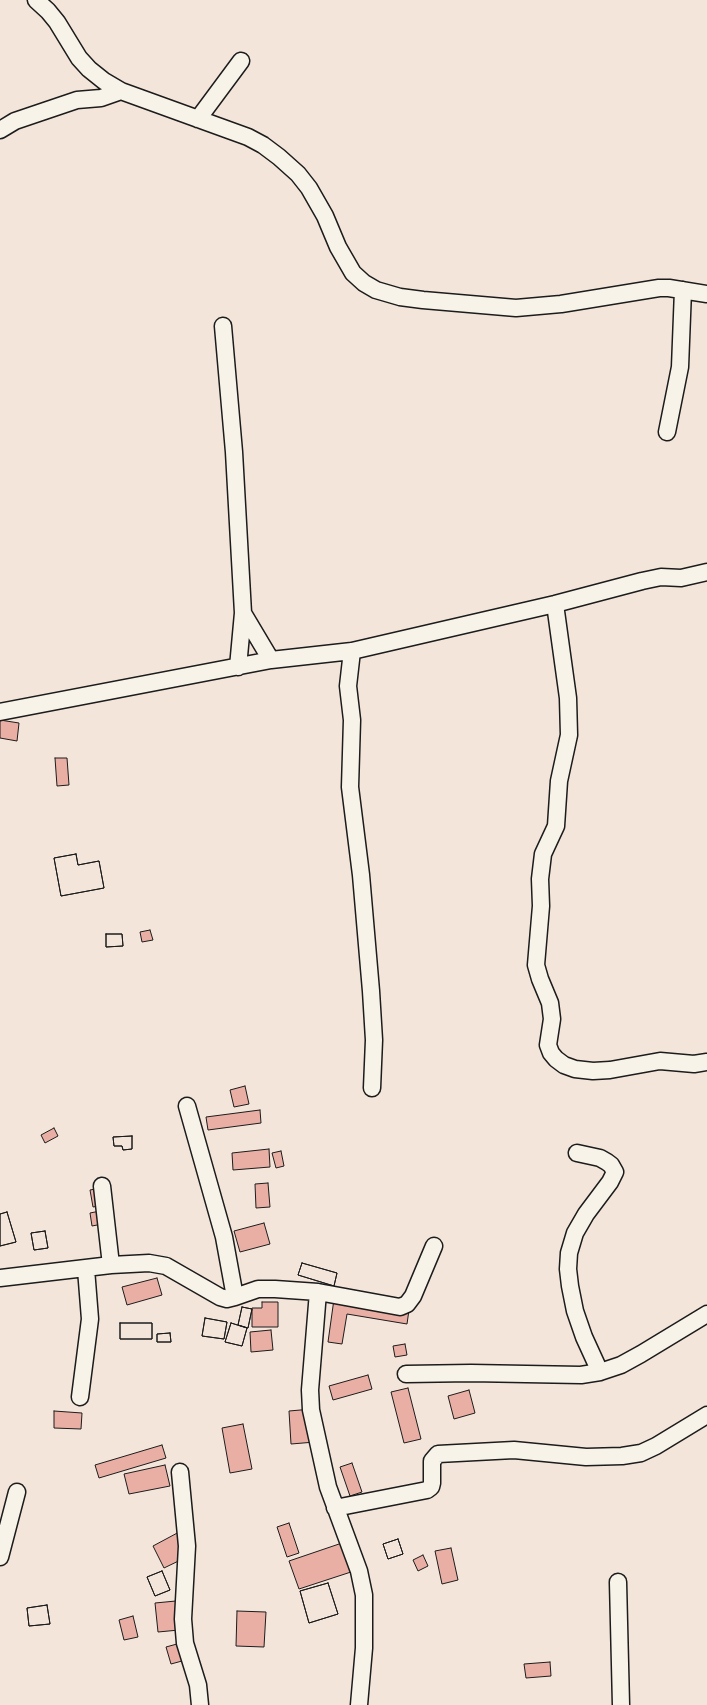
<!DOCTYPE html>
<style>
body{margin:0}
canvas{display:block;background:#f4e5da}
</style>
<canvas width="707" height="1705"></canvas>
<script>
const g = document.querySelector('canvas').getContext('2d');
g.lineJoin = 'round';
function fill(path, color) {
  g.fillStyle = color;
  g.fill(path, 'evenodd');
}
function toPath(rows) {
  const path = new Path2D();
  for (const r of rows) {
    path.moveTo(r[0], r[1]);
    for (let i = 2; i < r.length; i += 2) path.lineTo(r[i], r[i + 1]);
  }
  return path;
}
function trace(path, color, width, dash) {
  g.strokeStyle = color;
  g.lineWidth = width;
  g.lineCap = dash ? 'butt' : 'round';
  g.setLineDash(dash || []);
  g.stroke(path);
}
const building = toPath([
 [0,720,19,723,17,741,0,738,0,720],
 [55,758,67,758,69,785,57,786,55,758],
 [76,854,78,865,99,861,104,888,61,896,54,858,76,854],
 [76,854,78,865,99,861,104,888,61,896,54,858,76,854],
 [150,930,153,940,142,942,140,932,150,930],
 [106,934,122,934,123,946,106,947,106,934],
 [106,934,122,934,123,946,106,947,106,934],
 [245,1086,249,1104,234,1107,230,1090,245,1086],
 [260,1110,261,1123,208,1130,206,1117,260,1110],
 [54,1128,58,1136,45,1143,41,1135,54,1128],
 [132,1136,132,1149,123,1150,122,1146,114,1146,113,1137,132,1136],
 [132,1136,132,1149,123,1150,122,1146,114,1146,113,1137,132,1136],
 [269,1149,270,1167,233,1170,232,1153,269,1149],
 [281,1151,284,1166,276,1168,272,1153,281,1151],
 [268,1183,270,1207,256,1208,255,1184,268,1183],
 [106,1187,109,1204,93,1207,90,1190,106,1187],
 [110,1209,113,1222,92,1226,90,1213,110,1209],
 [7,1212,16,1242,0,1246,0,1214,7,1212],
 [7,1212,16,1242,0,1246,0,1214,7,1212],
 [264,1223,270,1244,240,1252,234,1231,264,1223],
 [45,1231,48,1248,34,1250,31,1233,45,1231],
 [45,1231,48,1248,34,1250,31,1233,45,1231],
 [302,1263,337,1273,334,1286,298,1275,302,1263],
 [302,1263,337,1273,334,1286,298,1275,302,1263],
 [157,1278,162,1295,127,1305,122,1287,157,1278],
 [334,1299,409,1310,407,1324,347,1314,342,1344,328,1342,334,1299],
 [262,1302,278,1302,278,1327,252,1327,252,1308,262,1308,262,1302],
 [242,1307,252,1309,248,1328,238,1325,242,1307],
 [242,1307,252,1309,248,1328,238,1325,242,1307],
 [205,1318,227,1322,224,1339,202,1336,205,1318],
 [205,1318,227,1322,224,1339,202,1336,205,1318],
 [120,1323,152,1323,152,1339,120,1339,120,1323],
 [120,1323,152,1323,152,1339,120,1339,120,1323],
 [231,1323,247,1328,242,1346,225,1342,231,1323],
 [231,1323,247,1328,242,1346,225,1342,231,1323],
 [271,1330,273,1350,251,1352,250,1332,271,1330],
 [170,1333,171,1342,157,1342,157,1334,170,1333],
 [170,1333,171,1342,157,1342,157,1334,170,1333],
 [405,1344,407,1355,395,1357,393,1346,405,1344],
 [368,1375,372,1389,333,1400,329,1386,368,1375],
 [408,1388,421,1439,404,1443,391,1392,408,1388],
 [469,1390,475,1413,454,1419,448,1396,469,1390],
 [312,1409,315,1442,291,1444,289,1411,312,1409],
 [54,1411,82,1413,81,1429,54,1428,54,1411],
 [243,1424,252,1469,230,1473,222,1428,243,1424],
 [162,1445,166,1458,99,1478,95,1465,162,1445],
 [352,1463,362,1492,350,1496,340,1467,352,1463],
 [165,1465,170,1486,129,1494,124,1474,165,1465],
 [289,1523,299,1553,287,1557,277,1527,289,1523],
 [181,1531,193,1554,164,1568,153,1546,181,1531],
 [398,1539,403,1554,388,1559,383,1544,398,1539],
 [398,1539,403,1554,388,1559,383,1544,398,1539],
 [345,1542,354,1571,299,1589,289,1561,345,1542],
 [451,1548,458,1580,442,1584,435,1551,451,1548],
 [423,1555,428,1566,418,1571,413,1560,423,1555],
 [162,1571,170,1590,155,1596,147,1577,162,1571],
 [162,1571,170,1590,155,1596,147,1577,162,1571],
 [328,1583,338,1614,309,1623,300,1591,328,1583],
 [328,1583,338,1614,309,1623,300,1591,328,1583],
 [176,1601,179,1630,158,1632,155,1603,176,1601],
 [47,1605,50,1624,29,1626,27,1608,47,1605],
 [47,1605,50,1624,29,1626,27,1608,47,1605],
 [237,1611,266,1612,264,1647,236,1646,237,1611],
 [133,1616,138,1637,124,1640,119,1620,133,1616],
 [188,1641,193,1658,171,1664,166,1647,188,1641],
 [550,1662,551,1676,526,1678,524,1664,550,1662]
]);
fill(building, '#e9afa4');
trace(building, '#1c1c1c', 1);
const minor = toPath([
 [36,0,48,11,57,22,79,58,89,69,104,81,121,91,248,137,263,145,279,157,298,174,309,188,325,216,338,247,353,273,364,283,376,290,400,297,423,300,516,308,561,304,659,288,669,288,707,294],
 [198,119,241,61],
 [0,130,15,121,77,100,101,98,121,91],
 [223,326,234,452,243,613,238,667],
 [667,432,680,367,683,290],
 [555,604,568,698,569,735,559,781,556,826,543,854,540,879,541,906,536,965,540,979,550,1003,552,1019,548,1045,551,1053,556,1059,564,1065,575,1069,593,1071,610,1070,660,1061,694,1064,707,1062],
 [243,613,271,660],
 [352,651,348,686,352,720,350,787,361,875,371,991,374,1040,372,1088],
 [0,712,271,660,352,651,555,604,642,581,661,577,681,578,707,572],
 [187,1106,224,1237,235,1297],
 [577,1153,600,1158,607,1162,611,1165,615,1172,610,1182,586,1214,575,1233,569,1253,568,1269,570,1286,575,1311,584,1337,600,1372],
 [102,1186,111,1265],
 [0,1278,111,1265,149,1263,166,1266,220,1297,227,1299,235,1297,258,1289,275,1289,318,1292,400,1307,407,1304,413,1296,434,1246],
 [318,1292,310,1390,311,1410,328,1487,359,1571,364,1595,364,1648,359,1705],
 [406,1374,471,1373,581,1375,600,1372,621,1365,641,1354,707,1314],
 [80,1397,90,1319,86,1269],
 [180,1472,187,1546,183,1619,185,1643,198,1685,200,1705],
 [335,1508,427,1490,431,1487,432,1483,432,1461,438,1454,514,1450,586,1457,622,1456,641,1453,656,1446,707,1415],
 [0,1557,17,1492],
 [618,1582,621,1705]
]);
trace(minor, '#1c1c1c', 19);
trace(minor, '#f7f3e8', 16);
</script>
